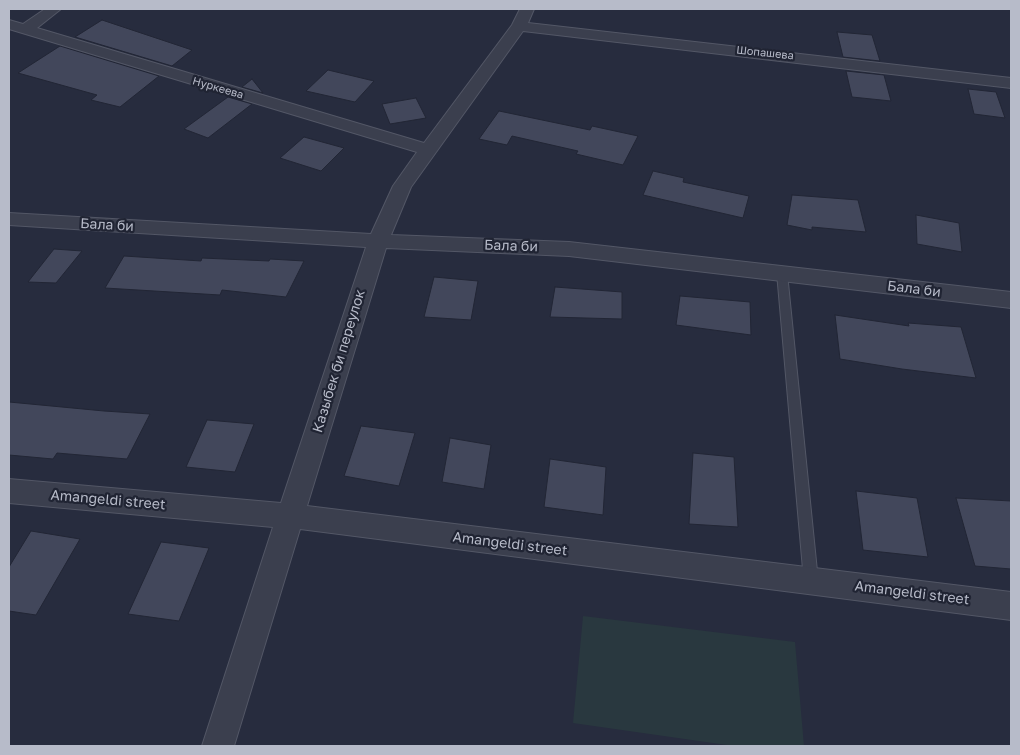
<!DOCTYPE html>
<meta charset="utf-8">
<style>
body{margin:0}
#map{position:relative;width:1020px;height:755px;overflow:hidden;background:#272c3e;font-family:"Golos Text",sans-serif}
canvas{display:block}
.frame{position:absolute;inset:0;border:10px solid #b7bbc9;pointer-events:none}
</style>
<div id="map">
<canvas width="1020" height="755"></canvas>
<div class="frame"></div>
</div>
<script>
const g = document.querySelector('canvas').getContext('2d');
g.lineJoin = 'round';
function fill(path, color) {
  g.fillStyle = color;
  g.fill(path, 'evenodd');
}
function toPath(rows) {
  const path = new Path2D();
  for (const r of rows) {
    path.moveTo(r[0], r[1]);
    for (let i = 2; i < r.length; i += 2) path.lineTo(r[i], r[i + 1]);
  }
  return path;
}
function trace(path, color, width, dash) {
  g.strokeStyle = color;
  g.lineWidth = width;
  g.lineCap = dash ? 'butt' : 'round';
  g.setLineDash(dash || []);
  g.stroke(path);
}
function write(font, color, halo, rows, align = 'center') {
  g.font = font + ' "Golos Text",sans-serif';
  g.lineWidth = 4.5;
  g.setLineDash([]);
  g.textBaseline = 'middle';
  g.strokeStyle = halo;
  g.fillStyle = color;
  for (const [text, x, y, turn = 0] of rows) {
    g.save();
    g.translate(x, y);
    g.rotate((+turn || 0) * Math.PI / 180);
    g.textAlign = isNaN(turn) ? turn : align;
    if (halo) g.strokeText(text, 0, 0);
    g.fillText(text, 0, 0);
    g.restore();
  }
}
fill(toPath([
 [583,616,795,642,804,746,734,746,573,723]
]), '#29383f');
const building = toPath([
 [102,20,192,50,172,66,75,37,102,20],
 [837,32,872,35,880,61,843,57,837,32],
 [60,46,159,76,120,107,91,100,97,95,18,73,60,46],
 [328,70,374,81,355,102,306,91,328,70],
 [846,71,884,75,891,101,852,97,846,71],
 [252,79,263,93,242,87,252,79],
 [968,89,996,92,1005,118,974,114,968,89],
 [228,97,252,104,208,138,184,129,228,97],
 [416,98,426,118,390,124,382,104,416,98],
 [499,111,590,130,592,126,638,136,623,165,576,154,578,151,512,136,507,145,479,139,499,111],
 [304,137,344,148,321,171,280,158,304,137],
 [653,171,684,178,683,182,749,196,743,218,643,195,653,171],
 [792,195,858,200,866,232,812,227,812,230,787,225,792,195],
 [916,215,959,223,962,252,917,244,916,215],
 [54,249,82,251,56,283,28,282,54,249],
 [124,256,201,261,202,258,269,261,270,259,304,261,286,297,222,290,220,295,105,288,124,256],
 [434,277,478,281,471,320,424,317,434,277],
 [555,287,622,292,622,319,550,317,555,287],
 [680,296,750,302,751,335,676,325,680,296],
 [835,315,909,326,908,323,961,327,976,378,902,369,840,359,835,315],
 [9,402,104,411,150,414,127,459,57,453,53,459,9,455,9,402],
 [207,420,254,424,235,472,186,467,207,420],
 [361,426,415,433,399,486,344,476,361,426],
 [450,438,491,445,484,489,442,482,450,438],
 [693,453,734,457,738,527,689,524,693,453],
 [550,459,606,467,603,515,544,507,550,459],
 [856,491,917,498,928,557,863,550,856,491],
 [956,498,1011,501,1011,569,975,566,956,498],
 [31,531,80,539,36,615,9,611,9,567,31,531],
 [161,542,209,548,179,621,128,614,161,542]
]);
fill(building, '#42475b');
trace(building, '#222635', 1);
const service = toPath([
 [782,270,787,273,818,581,816,586,811,587,806,586,804,581,777,273,782,270]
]);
const minor = toPath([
 [45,9,61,9,37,28,424,143,512,25,520,9,534,9,528,23,1011,78,1011,88,523,31,411,187,391,235,569,242,1011,292,1011,308,569,256,386,248,307,506,1011,592,1011,620,300,529,234,746,202,746,273,527,9,503,9,479,281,503,366,247,9,225,9,213,371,234,393,186,417,152,9,29,9,20,23,24,45,9]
]);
trace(service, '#535766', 2);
trace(minor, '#535766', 2);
fill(service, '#3b3f4e');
fill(minor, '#3b3f4e');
write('11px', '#b7bbc9', '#202433', [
 ["Шопашева",765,53,6],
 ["Нуркеева",218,88,16]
]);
write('14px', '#b7bbc9', '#202433', [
 ["Бала би",107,225,3],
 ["Бала би",511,246,2],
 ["Бала би",914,289,7],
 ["Казыбек би переулок",339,361,-73],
 ["Amangeldi street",108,500,5],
 ["Amangeldi street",510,544,7],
 ["Amangeldi street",912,593,7]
]);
</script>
